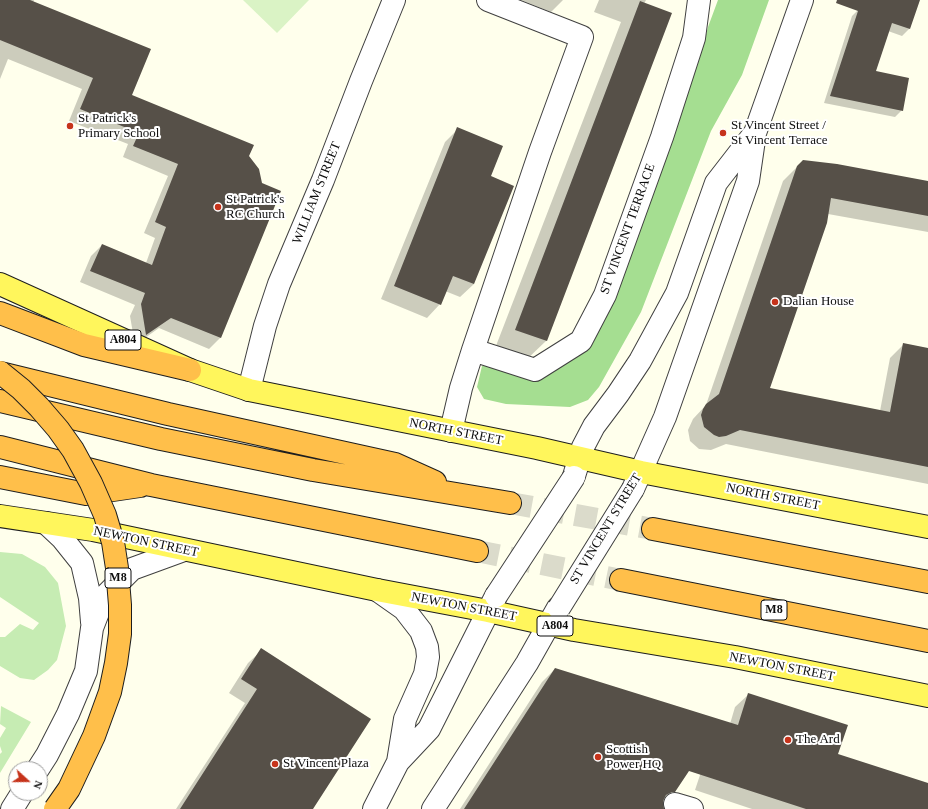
<!DOCTYPE html>
<style>
body{margin:0}
#map{position:relative;width:928px;height:809px;overflow:hidden;background:#ffffec;font-family:Georgia,serif}
canvas{display:block}
.north{position:absolute;left:8px;top:761px;width:40px;height:40px;box-sizing:border-box;background:#fff;border:1px solid #9e9e9e;border-radius:50%;rotate:111deg;font-size:11px;font-weight:700;line-height:16px;text-align:center;color:#0d0d0d}
.north::after{content:'';display:block;margin:auto;width:14px;height:18px;background:#c6331b;clip-path:polygon(50% 0,100% 100%,50% 72%,0 100%)}
</style>
<div id="map">
<canvas width="928" height="809"></canvas>
<div class="north">N</div>
</div>
<script>
const g = document.querySelector('canvas').getContext('2d');
g.lineJoin = 'round';
function fill(path, color) {
  g.fillStyle = color;
  g.fill(path, 'evenodd');
}
function toPath(rows) {
  const path = new Path2D();
  for (const r of rows) {
    path.moveTo(r[0], r[1]);
    for (let i = 2; i < r.length; i += 2) path.lineTo(r[i], r[i + 1]);
  }
  return path;
}
function trace(path, color, width, dash) {
  g.strokeStyle = color;
  g.lineWidth = width;
  g.lineCap = dash ? 'butt' : 'round';
  g.setLineDash(dash || []);
  g.stroke(path);
}
function write(font, color, halo, rows, align = 'center') {
  g.font = font + ' Georgia,serif';
  g.lineWidth = 4;
  g.setLineDash([]);
  g.textBaseline = 'middle';
  g.strokeStyle = halo;
  g.fillStyle = color;
  for (const [text, x, y, turn = 0] of rows) {
    g.save();
    g.translate(x, y);
    g.rotate((+turn || 0) * Math.PI / 180);
    g.textAlign = isNaN(turn) ? turn : align;
    if (halo) g.strokeText(text, 0, 0);
    g.fillText(text, 0, 0);
    g.restore();
  }
}
fill(toPath([
 [0,552,22,554,45,567,58,583,66,626,57,660,48,670,34,680,20,678,0,666,0,637,5,637,20,624,33,630,39,623,0,597],
 [1,706,31,722,0,773,0,754,2,752,0,746,0,738,6,728,0,724]
]), '#c6ecb3');
fill(toPath([
 [718,0,769,0,742,75,711,131,641,312,599,387,588,400,570,407,506,404,484,399,477,387,482,366,490,363,538,375,595,332,635,245,700,57,708,27]
]), '#a5de91');
fill(toPath([
 [243,0,309,0,277,33]
]), '#daf3c5');
fill(toPath([
 [0,0,34,0,33,3,130,96,248,156,261,184,280,192,220,338,209,349,159,328,135,345,130,316,135,305,80,282,91,256,102,245,146,263,155,238,144,233,168,176,123,157,128,144,69,121,82,89,8,59,0,79],
 [521,0,563,0,551,12],
 [599,0,646,0,644,4,670,14,546,341,524,362,494,351,621,22,594,12],
 [874,0,919,0,909,29,902,36,888,31,875,72,902,110,895,117,824,103,852,16,859,9],
 [458,129,490,177,474,284,460,297,445,291,440,304,427,318,381,299,445,142],
 [803,161,928,182,928,232,828,214,768,389,880,411,890,358,904,344,928,349,928,484,726,444,711,450,699,449,690,441,688,430,693,419,706,405,783,181],
 [262,650,312,809,176,809,245,703,229,693,248,663],
 [555,669,675,791,662,804,663,809,460,809,542,682],
 [749,694,837,755,928,784,928,809,752,809,695,790,713,736,730,724,735,707]
]), '#0003');
fill(toPath([
 [0,0,30,0,151,49,132,95,254,145,249,156,259,169,262,183,281,191,221,338,171,318,146,335,141,304,145,293,90,271,102,244,152,265,166,227,155,222,178,164,133,146,139,133,80,109,93,78,0,40],
 [837,0,920,0,910,29,892,23,876,71,909,78,903,111,830,96,858,11,836,3],
 [640,1,672,13,547,341,515,330],
 [457,127,503,146,491,176,514,186,474,284,453,276,441,305,394,286],
 [803,160,837,164,928,181,928,216,831,198,827,223,770,388,890,412,903,343,928,348,928,467,740,430,726,436,719,437,714,435,704,427,701,415,703,409,706,404,719,394,797,166],
 [261,648,371,719,313,809,180,809,257,689,241,679],
 [555,668,738,725,748,693,848,725,838,754,928,783,928,809,806,809,689,771,675,792,672,792,666,795,663,801,664,809,464,809]
]), '#565048');
trace(toPath([
 [510,503,653,529],
 [477,551,621,580]
]), '#dbdbcb', 22, [22, 11]);
const minor = toPath([
 [473,350,535,370,581,341,605,295,662,137,694,38,699,0],
 [249,390,265,326,279,284,323,180,361,81,394,0],
 [451,431,461,388,473,350,540,152,582,37,488,0],
 [574,476,583,447,594,426,618,394,640,361,677,293,716,183,754,134],
 [633,489,665,417,748,181,755,133,802,0],
 [46,523,62,538,82,563,90,598,92,622],
 [377,590,404,609,421,631,427,647,428,657,425,674,405,719,398,762],
 [38,769,47,755,68,714,86,671,92,628,104,597,132,569,184,550],
 [675,804,692,809],
 [12,809,22,793],
 [374,809,398,762,429,729,496,596],
 [433,809,527,663,558,608]
]);
const major = toPath([
 [0,284,190,370,249,390,537,448,641,472,928,527],
 [0,516,93,530,377,590,488,611,574,630,735,657,928,696]
]);
const highway = toPath([
 [0,313,84,345,190,370],
 [0,373,168,414,395,464,435,482],
 [0,401,161,439,313,470,510,503],
 [0,447,151,485,477,551],
 [0,477,86,494,140,486],
 [653,529,928,582],
 [621,580,928,641]
]);
trace(minor, '#404040', 24);
trace(major, '#1e1e1e', 24);
trace(highway, '#1e1e1e', 24);
trace(minor, '#fff', 22);
trace(major, '#fff65c', 22);
trace(highway, '#ffbf4a', 22);
const minorBridge = toPath([
 [496,596,574,477],
 [559,608,633,489]
]);
const highwayBridge = toPath([
 [0,372,21,389,39,407,58,429,73,450,91,483,105,515,113,542,117,568,120,605,120,634,116,663,110,692,94,736,69,789,55,809]
]);
trace(minorBridge, '#404040', 24, []);
trace(highwayBridge, '#1e1e1e', 24, []);
trace(minorBridge, '#fff', 22);
trace(highwayBridge, '#ffbf4a', 22);
for (const [x, y, r, color] of [
 [70,126,4,"#c6331b"],
 [723,133,4,"#c6331b"],
 [218,207,4,"#c6331b"],
 [775,302,4,"#c6331b"],
 [788,740,4,"#c6331b"],
 [598,757,4,"#c6331b"],
 [275,764,4,"#c6331b"]
]) {
  const dot = new Path2D();
  dot.arc(x, y, r, 0, 2 * Math.PI);
  g.fillStyle = color;
  g.fill(dot);
  trace(dot, '#fff', 1.5);
}
for (const [x, y, w] of [
 [123,340,36],
 [118,578,26],
 [774,610,26],
 [555,626,36]
]) {
  const box = new Path2D();
  box.roundRect(x - w / 2, y - 10, w, 20, 3);
  g.fillStyle = '#fff';
  g.fill(box);
  trace(box, '#0d0d0d', 1);
}
write('bold 12px', '#0d0d0d', null, [
 ["A804",123,340],
 ["M8",118,578],
 ["M8",774,610],
 ["A804",555,626]
]);
write('13px', '#0d0d0d', '#fff', [
 ["St Patrick's",78,119],
 ["Primary School",78,134],
 ["St Vincent Street /",731,126],
 ["St Vincent Terrace",731,141],
 ["St Patrick's",226,200],
 ["RC Church",226,215],
 ["Dalian House",783,302],
 ["The Ard",796,740],
 ["Scottish",606,750],
 ["Power HQ",606,765],
 ["St Vincent Plaza",283,764]
], 'left');
write('13px', '#0d0d0d', '#fff', [
 ["WILLIAM STREET",317,193,-68],
 ["ST VINCENT TERRACE",628,229,-70],
 ["NORTH STREET",456,432,11],
 ["NORTH STREET",773,497,11],
 ["ST VINCENT STREET",606,529,-59],
 ["NEWTON STREET",146,542,12],
 ["NEWTON STREET",464,607,11],
 ["NEWTON STREET",782,667,11]
]);
</script>
